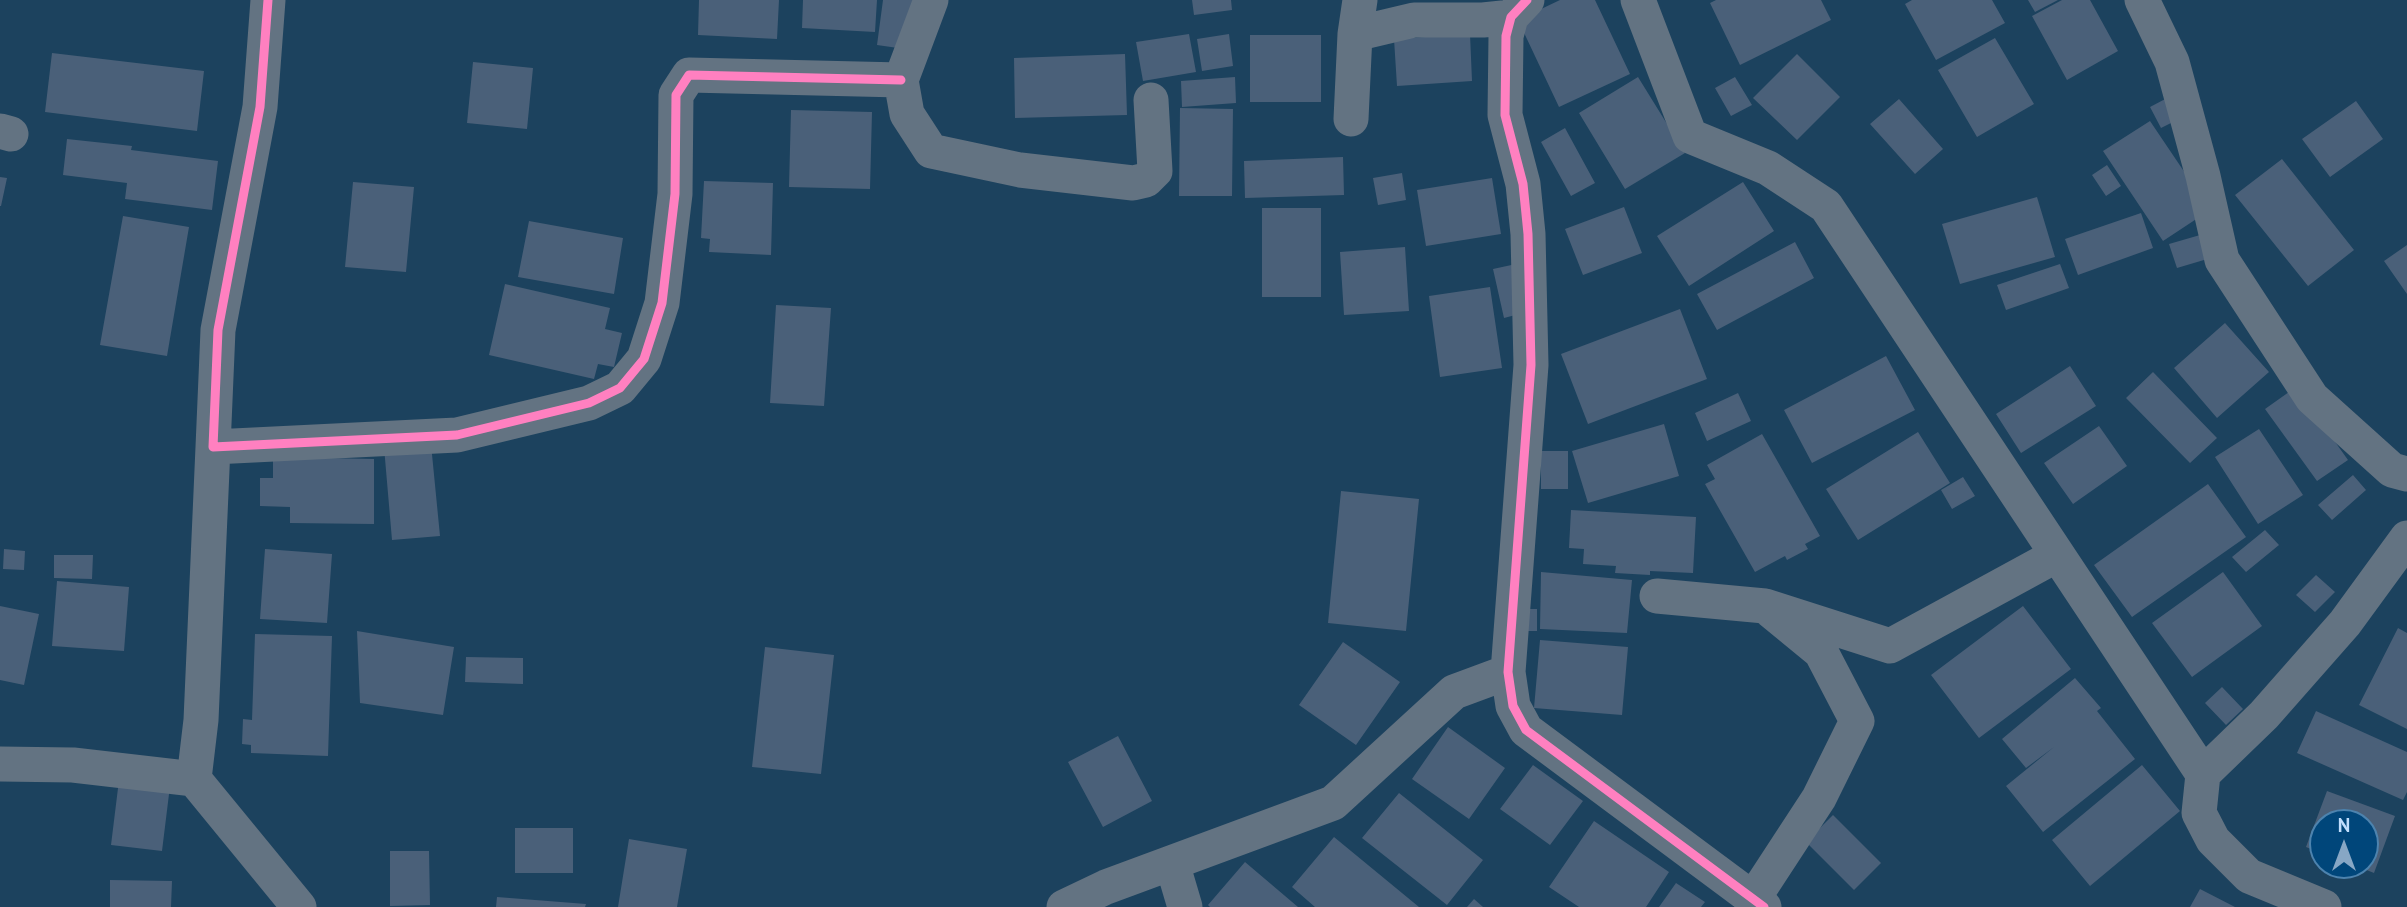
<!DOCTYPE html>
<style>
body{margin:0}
#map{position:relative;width:2407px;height:907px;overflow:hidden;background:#1c425e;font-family:"PT Sans",sans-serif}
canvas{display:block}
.north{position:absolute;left:2309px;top:809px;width:70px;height:70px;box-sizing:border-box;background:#00467a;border:2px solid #4d83ae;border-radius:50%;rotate:0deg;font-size:19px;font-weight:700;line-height:28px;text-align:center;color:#c0defd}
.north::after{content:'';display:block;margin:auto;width:24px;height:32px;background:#87a7c5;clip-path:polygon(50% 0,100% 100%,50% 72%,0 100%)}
</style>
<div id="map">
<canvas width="2407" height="907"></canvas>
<div class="north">N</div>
</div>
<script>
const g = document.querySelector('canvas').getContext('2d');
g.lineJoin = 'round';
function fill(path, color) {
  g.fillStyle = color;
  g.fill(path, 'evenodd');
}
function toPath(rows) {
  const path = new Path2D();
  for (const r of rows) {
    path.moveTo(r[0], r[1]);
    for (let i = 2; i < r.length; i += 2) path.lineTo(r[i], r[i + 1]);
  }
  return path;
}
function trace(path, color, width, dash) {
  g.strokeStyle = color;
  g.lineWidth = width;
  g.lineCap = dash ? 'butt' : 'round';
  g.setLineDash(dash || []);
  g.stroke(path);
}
fill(toPath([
 [699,0,779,0,777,39,698,35],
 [803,0,877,0,875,32,802,28],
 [883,0,919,0,912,50,877,45],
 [1192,0,1231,0,1232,10,1194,15],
 [1560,0,1595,0,1630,74,1559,107,1518,20],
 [1716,0,1821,0,1831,20,1740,65,1710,3],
 [1912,0,1992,0,2005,23,1936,60,1905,4],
 [2028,0,2058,0,2035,12],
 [2062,0,2090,0,2118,51,2067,80,2032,16],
 [1189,34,1196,72,1143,81,1136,42],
 [1229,34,1233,66,1202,71,1197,39],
 [1470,34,1472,81,1397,86,1394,39],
 [1250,35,1321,35,1321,102,1250,102],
 [1995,38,2034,104,1977,137,1938,70],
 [52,53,204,71,197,131,45,112],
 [1125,54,1127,115,1015,118,1014,58],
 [1797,54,1840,97,1797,140,1753,98],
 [473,62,533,68,527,129,467,123],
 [1235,77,1236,103,1182,107,1181,81],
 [1638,77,1685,153,1625,189,1579,113],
 [1735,77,1752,105,1731,116,1715,88],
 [2169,97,2181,118,2161,128,2150,107],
 [1899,99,1943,149,1915,174,1870,124],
 [2356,101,2383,139,2330,177,2302,139],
 [1180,108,1233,109,1232,196,1179,196],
 [791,110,872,112,870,189,789,187],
 [2150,121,2210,210,2163,241,2103,151],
 [1565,128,1595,183,1571,196,1541,142],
 [67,139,132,146,131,150,218,161,212,210,125,199,127,183,63,175],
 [1343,157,1344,195,1245,198,1244,161],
 [2282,159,2354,250,2308,286,2235,195],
 [2107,165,2121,186,2106,196,2092,175],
 [1402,173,1406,200,1378,205,1373,178],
 [0,177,7,178,1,206,0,206],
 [1492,178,1501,234,1426,246,1417,190],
 [704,181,773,183,771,255,709,252,710,239,701,238],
 [353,182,414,187,406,272,345,267],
 [1743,182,1774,231,1689,286,1657,236],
 [2037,197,2055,257,1960,284,1942,224],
 [1624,207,1642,253,1583,275,1565,229],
 [1262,208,1321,208,1321,297,1262,297],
 [2141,213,2153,248,2078,275,2065,239],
 [123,216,189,227,167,356,100,345],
 [529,221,623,238,614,294,518,277],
 [2207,233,2214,257,2177,268,2169,244],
 [1795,242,1814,278,1717,330,1697,294],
 [2407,245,2407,294,2384,261],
 [1405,247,1409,311,1344,315,1340,252],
 [1516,264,1527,312,1504,318,1493,269],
 [2060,264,2069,288,2006,310,1997,285],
 [505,284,610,308,605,329,622,333,614,367,598,364,594,379,489,355],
 [1490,287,1502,368,1440,377,1429,296],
 [776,305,831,308,824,406,770,403],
 [1680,309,1707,379,1588,424,1561,354],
 [2225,323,2269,372,2217,418,2174,368],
 [1886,356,1915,410,1812,463,1784,410],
 [2070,366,2096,406,2021,453,1996,414],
 [2153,372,2217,438,2190,463,2126,398],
 [2296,387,2348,460,2317,481,2265,409],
 [1738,393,1751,421,1707,441,1695,413],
 [1664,424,1679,476,1588,503,1572,451],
 [2099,426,2127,466,2073,504,2044,463],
 [2259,429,2303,495,2258,524,2215,457],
 [1918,432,1950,483,1858,540,1826,489],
 [1762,434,1820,536,1805,544,1808,549,1787,560,1785,556,1755,572,1705,484,1715,479,1707,465],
 [431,444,440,536,392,540,384,447],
 [1541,451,1568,451,1568,489,1541,489],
 [273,457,374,459,374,524,290,523,290,507,260,506,260,478,273,478],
 [2353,475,2366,490,2332,520,2318,505],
 [1963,477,1975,496,1952,509,1941,490],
 [2208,484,2246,537,2132,617,2094,565],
 [1341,491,1419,499,1406,631,1328,623],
 [1571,510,1696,517,1693,573,1650,571,1650,575,1615,573,1616,566,1583,564,1584,549,1569,548],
 [2265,530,2279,545,2246,572,2232,557],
 [4,549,25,551,24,570,3,569],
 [265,549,332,554,327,623,260,619],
 [54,555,93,555,92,579,54,578],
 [1541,572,1632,580,1627,633,1540,629],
 [2223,572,2262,626,2192,677,2152,623],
 [2316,575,2335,592,2315,612,2296,595],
 [57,581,129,587,124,651,52,646],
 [0,606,39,614,24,685,0,680],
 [2023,606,2071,669,1979,738,1931,675],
 [1523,609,1537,609,1537,631,1523,631],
 [2398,628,2407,633,2407,729,2359,705],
 [357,631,454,647,443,715,360,703],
 [255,634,332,636,328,756,251,753,251,745,242,744,243,719,252,720],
 [1540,640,1628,647,1622,715,1534,708],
 [1343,642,1400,682,1356,745,1299,705],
 [765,647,834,655,821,774,752,767],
 [466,657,523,658,523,684,465,682],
 [2075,678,2101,708,2097,711,2135,759,2043,832,2006,786,2054,747,2026,768,2002,739],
 [2222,687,2243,709,2226,725,2205,703],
 [2316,711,2407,752,2407,792,2403,800,2297,753],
 [1448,727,1505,768,1469,819,1412,779],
 [1118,736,1152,801,1103,827,1068,762],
 [1533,765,1583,801,1550,845,1500,809],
 [2142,765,2180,811,2090,886,2052,840],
 [119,780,170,786,162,851,111,845],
 [2327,791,2395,816,2374,873,2354,865,2365,865,2365,823,2323,823,2323,854,2306,847],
 [1399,793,1483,860,1447,905,1362,838],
 [1833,815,1881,863,1854,890,1806,842],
 [1594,821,1669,872,1646,907,1579,907,1549,887],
 [515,828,573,828,573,873,515,873],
 [1334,837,1419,907,1315,907,1292,887],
 [629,839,687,849,677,907,618,907],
 [390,851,429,851,430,905,390,906],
 [1245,862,1298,907,1210,907,1208,905],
 [110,880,172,881,171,907,110,907],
 [1676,883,1705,902,1701,907,1659,907],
 [2200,889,2235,907,2190,907],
 [497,897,586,904,585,907,496,907],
 [1474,899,1483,907,1467,907]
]), '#4a6079');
trace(toPath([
 [268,0,260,107,218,330,213,447,457,435,589,403,620,388,644,359,662,303,675,194,676,95,689,75,901,80],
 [931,0,901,80,907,114,931,151,1020,170,1133,183,1146,180,1155,171,1151,100],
 [1527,0,1511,17,1506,36,1505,115,1523,184,1528,234,1531,365,1508,672,1513,706,1526,730,1764,907],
 [1638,0,1690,136,1768,168,1826,206,2203,774],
 [2142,0,2172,62,2203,176,2222,260,2312,398,2392,470,2407,474],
 [1355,34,1414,20,1483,20,1511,17],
 [1351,119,1355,34,1360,0],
 [0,131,11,134],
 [213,447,201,720,194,779,299,907],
 [1657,596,1765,606],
 [0,764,73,765,194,779],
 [1172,863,1185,907],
 [1753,899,1819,798,1857,721,1821,652,1765,606,1890,646,2057,555],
 [1064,907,1106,887,1333,803,1454,692,1508,672],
 [2324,907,2249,876,2213,840,2199,813,2203,774,2264,715,2345,623,2407,538]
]), '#637382', 35);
trace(toPath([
 [268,0,260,107,218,330,213,447,457,435,589,403,620,388,644,359,662,303,675,194,676,95,689,75,901,80],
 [1527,0,1511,17,1506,36,1505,115,1523,184,1528,234,1531,365,1508,672,1513,706,1526,730,1764,907]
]), '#ff80c0', 9);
</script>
